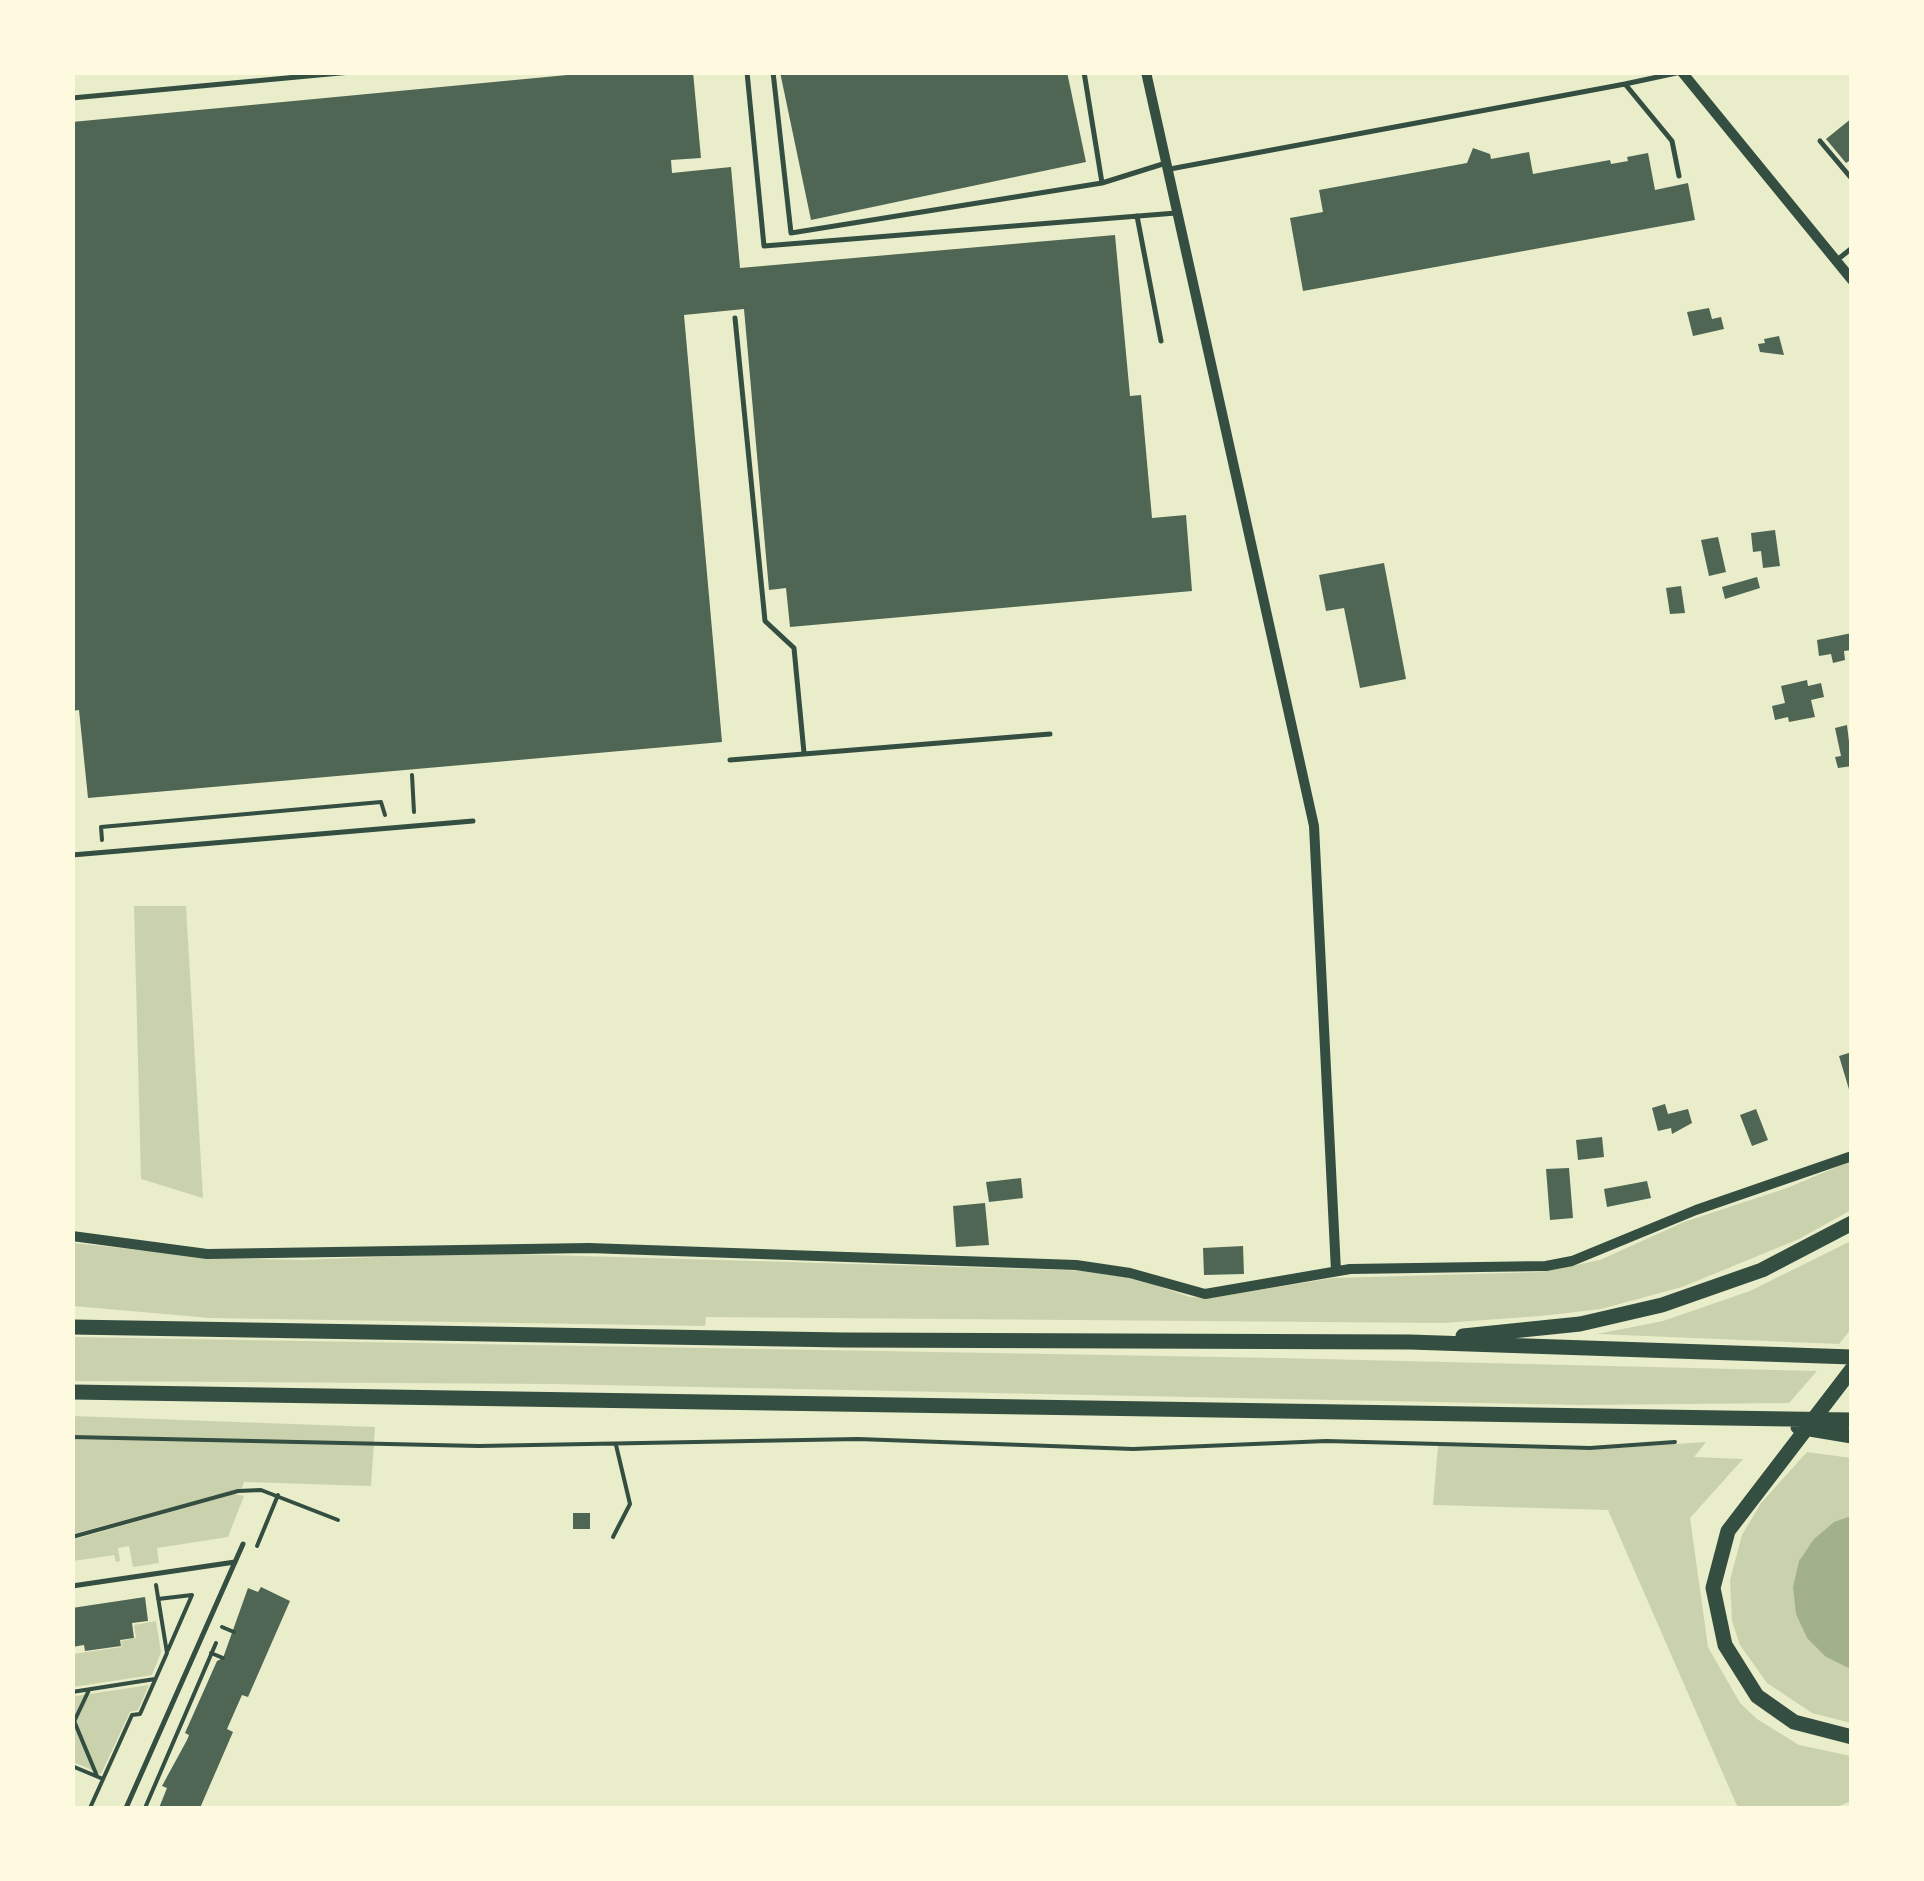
<!DOCTYPE html>
<style>
body{margin:0}
#map{position:relative;width:1924px;height:1881px;overflow:hidden;background:#e9edc9;font-family:"Fira Sans Condensed",sans-serif}
canvas{display:block}
.frame{position:absolute;inset:0;border:75px solid #fefae0;pointer-events:none}
</style>
<div id="map">
<canvas width="1924" height="1881"></canvas>
<div class="frame"></div>
</div>
<script>
const g = document.querySelector('canvas').getContext('2d');
g.lineJoin = 'round';
function fill(path, color) {
  g.fillStyle = color;
  g.fill(path, 'evenodd');
}
function toPath(rows) {
  const path = new Path2D();
  for (const r of rows) {
    path.moveTo(r[0], r[1]);
    for (let i = 2; i < r.length; i += 2) path.lineTo(r[i], r[i + 1]);
  }
  return path;
}
function trace(path, color, width, dash) {
  g.strokeStyle = color;
  g.lineWidth = width;
  g.lineCap = dash ? 'butt' : 'round';
  g.setLineDash(dash || []);
  g.stroke(path);
}
fill(toPath([
 [134,906,186,906,203,1198,141,1179],
 [1851,1161,1851,1210,1799,1239,1682,1287,1601,1309,1541,1316,1443,1323,706,1317,705,1326,210,1318,73,1306,73,1243,216,1258,301,1260,480,1253,1095,1271,1134,1278,1190,1297,1209,1298,1333,1278,1541,1272,1600,1260,1684,1222,1787,1188],
 [1851,1241,1851,1329,1839,1344,1597,1334,1663,1321,1750,1291],
 [73,1337,1279,1358,1817,1371,1789,1403,1581,1405,552,1384,73,1381],
 [73,1416,375,1427,371,1486,244,1482,242,1488,73,1534],
 [1706,1442,1694,1457,1743,1459,1690,1518,1708,1647,1740,1703,1757,1719,1799,1745,1851,1756,1851,1801,1834,1808,1738,1808,1608,1510,1433,1505,1438,1446,1586,1450],
 [1807,1452,1851,1458,1851,1723,1812,1713,1767,1683,1740,1645,1732,1621,1730,1580,1742,1535,1761,1503],
 [234,1494,244,1496,228,1537,157,1548,159,1563,133,1567,129,1546,118,1548,120,1561,116,1562,114,1555,73,1561,72,1540],
 [156,1621,161,1652,152,1675,73,1687,73,1654,122,1647,121,1641,136,1638,134,1625],
 [149,1685,138,1710,130,1712,101,1774,73,1762,72,1692,76,1696]
]), '#cad2ad');
fill(toPath([
 [1851,1516,1852,1516,1851,1669,1826,1657,1807,1638,1796,1614,1793,1587,1799,1561,1814,1539,1834,1522]
]), '#a3b18a');
fill(toPath([
 [599,72,693,72,701,158,671,160,672,173,731,167,740,268,1115,235,1130,396,1141,395,1152,518,1186,515,1192,591,790,627,786,588,769,590,744,309,684,315,722,742,88,798,79,710,72,711,72,122],
 [780,72,1067,72,1086,162,811,220],
 [1852,118,1852,159,1846,163,1826,139],
 [1473,148,1490,154,1491,159,1529,152,1533,174,1610,160,1611,164,1628,161,1627,157,1648,153,1655,190,1688,183,1695,220,1303,291,1290,218,1323,212,1319,190,1467,163],
 [1709,308,1712,319,1721,317,1724,329,1693,336,1687,312],
 [1779,336,1784,355,1760,352,1758,344,1765,343,1764,339],
 [1775,530,1780,566,1763,568,1761,551,1753,552,1751,533],
 [1718,537,1726,572,1709,576,1701,540],
 [1384,563,1406,679,1360,688,1344,608,1326,611,1319,575],
 [1757,577,1760,588,1725,599,1722,587],
 [1681,586,1685,613,1670,614,1666,588],
 [1852,633,1852,650,1844,651,1845,660,1833,663,1831,654,1819,656,1817,640],
 [1807,680,1808,686,1821,683,1824,697,1811,700,1815,717,1789,722,1788,717,1775,720,1772,706,1785,703,1781,686],
 [1847,725,1852,766,1838,768,1835,757,1841,756,1835,728],
 [1852,1052,1852,1096,1851,1096,1839,1056],
 [1665,1104,1668,1114,1688,1109,1692,1123,1672,1134,1671,1128,1658,1131,1652,1108],
 [1756,1109,1768,1140,1752,1146,1740,1115],
 [1602,1137,1604,1157,1578,1160,1576,1140],
 [1569,1168,1573,1218,1550,1220,1546,1169],
 [1021,1178,1023,1198,989,1202,986,1182],
 [1647,1181,1651,1198,1607,1207,1604,1189],
 [985,1203,989,1245,956,1247,953,1206],
 [1243,1246,1244,1274,1204,1275,1203,1248],
 [573,1513,590,1513,590,1529,573,1529],
 [261,1587,290,1601,248,1697,242,1695,227,1729,233,1732,200,1808,159,1808,167,1788,162,1786,187,1740,189,1735,185,1733,217,1661,223,1658,248,1588,258,1592],
 [145,1597,148,1621,132,1623,134,1638,120,1640,121,1646,85,1651,84,1645,72,1647,72,1608]
]), '#4f6655');
trace(toPath([
 [412,775,414,812],
 [102,840,101,827,381,802,385,815],
 [72,1437,479,1446,858,1439,1133,1449,1326,1441,1590,1448,1675,1442],
 [72,1537,238,1491,261,1490,338,1520],
 [613,1537,630,1504,616,1445],
 [257,1546,278,1495],
 [158,1599,192,1595,168,1650],
 [222,1627,234,1632],
 [211,1653,223,1658],
 [72,1692,155,1679],
 [72,1716,97,1776],
 [72,1726,89,1690],
 [72,1766,103,1779],
 [72,1808,73,1808],
 [90,1808,132,1715,140,1714,167,1653,156,1585],
 [145,1808,216,1643]
]), '#344e41', 4);
trace(toPath([
 [747,72,764,246,1176,213],
 [773,72,791,233,1102,183,1084,72],
 [1625,84,1681,72],
 [72,98,351,72],
 [1820,141,1852,179],
 [1170,169,1625,84,1672,141,1679,176],
 [1102,183,1166,163],
 [1137,216,1161,341],
 [1837,260,1852,248],
 [735,318,765,621,794,648,804,753],
 [730,760,1050,734],
 [72,855,473,821],
 [72,1586,235,1562],
 [126,1808,243,1544]
]), '#344e41', 5);
trace(toPath([
 [1146,72,1314,826,1336,1271],
 [1682,72,1852,280],
 [72,1236,207,1254,589,1248,1076,1265,1130,1273,1205,1294,1350,1269,1546,1266,1572,1261,1696,1210,1852,1156]
]), '#344e41', 10);
trace(toPath([
 [72,1327,843,1340,1410,1342,1852,1357],
 [1463,1336,1580,1324,1662,1305,1762,1270,1852,1223],
 [1852,1369,1728,1531,1713,1588,1725,1645,1757,1696,1794,1722,1852,1737],
 [72,1392,1852,1420],
 [1798,1427,1852,1436]
]), '#344e41', 15);
</script>
